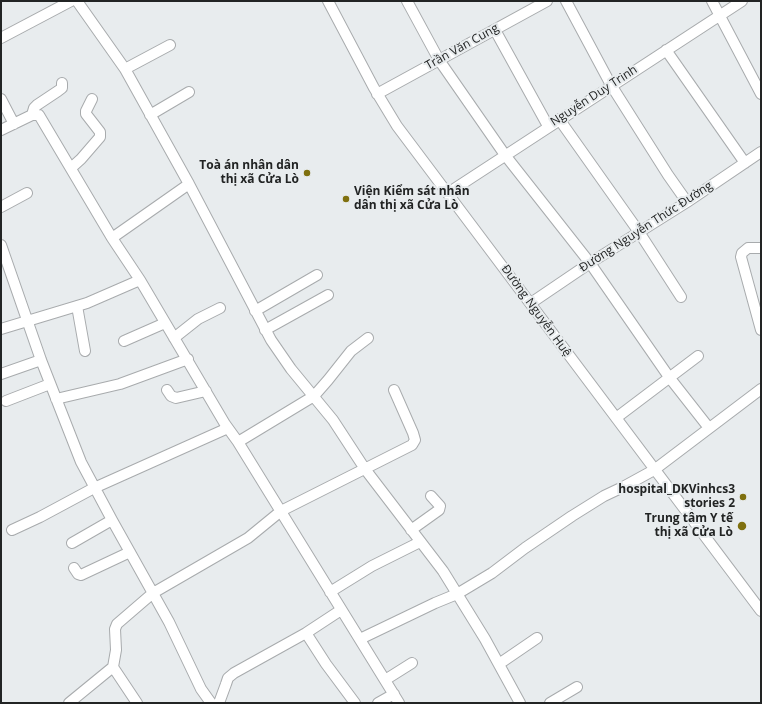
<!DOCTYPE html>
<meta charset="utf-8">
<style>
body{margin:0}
#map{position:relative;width:762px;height:704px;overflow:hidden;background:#e8ecee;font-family:"Open Sans",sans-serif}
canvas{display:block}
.frame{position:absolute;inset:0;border:2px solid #222424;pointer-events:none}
</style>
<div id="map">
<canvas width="762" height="704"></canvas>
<div class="frame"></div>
</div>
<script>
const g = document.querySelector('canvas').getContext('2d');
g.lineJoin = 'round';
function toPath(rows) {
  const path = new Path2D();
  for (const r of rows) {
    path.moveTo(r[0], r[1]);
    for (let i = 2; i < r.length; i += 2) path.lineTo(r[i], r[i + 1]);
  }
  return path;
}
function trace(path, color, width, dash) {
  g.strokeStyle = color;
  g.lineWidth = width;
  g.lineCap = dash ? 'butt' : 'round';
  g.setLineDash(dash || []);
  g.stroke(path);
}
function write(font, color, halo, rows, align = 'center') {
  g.font = font + ' "Open Sans",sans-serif';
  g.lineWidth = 4;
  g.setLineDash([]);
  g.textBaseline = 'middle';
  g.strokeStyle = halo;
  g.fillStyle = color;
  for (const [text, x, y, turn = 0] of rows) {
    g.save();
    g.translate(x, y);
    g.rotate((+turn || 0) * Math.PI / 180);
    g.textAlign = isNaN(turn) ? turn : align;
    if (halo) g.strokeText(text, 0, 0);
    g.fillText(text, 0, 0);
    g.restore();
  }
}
const minor = toPath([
 [77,1,125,69,189,184,271,340,291,369,333,420,365,469,443,571,485,639,520,703],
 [328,1,374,88,397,126,761,611],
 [407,1,439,60,505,155,590,263,669,377,709,428],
 [566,1,611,85,668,175,687,202],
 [712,1,761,94],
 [495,30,548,126],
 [1,38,71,1],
 [666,50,745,163],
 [125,69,170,45],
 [377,94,547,1],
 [1,99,14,124],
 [32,115,34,108,37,105,58,91,62,88,62,83],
 [150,115,189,92],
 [559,119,639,232,681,297],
 [1,130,32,115,39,115,112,238],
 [71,168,81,159,100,137,100,132,86,114,86,111,92,99],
 [189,184,112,238,140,280,225,424,238,442,399,703],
 [448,193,742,1],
 [1,207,27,193],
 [1,245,41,360,81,462,112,520,169,622,201,689,211,703],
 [761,248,748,248,742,253,741,257,761,330],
 [531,303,590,263,687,202,761,152],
 [77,306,85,351],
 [255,311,317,275],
 [1,329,87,303,140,280],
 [265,330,328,295],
 [174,338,198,319,220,308],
 [124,341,165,323],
 [1,374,41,360],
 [167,390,171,396,176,398,206,391],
 [56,399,120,384,188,359],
 [6,401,50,384],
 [616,418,698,356],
 [238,442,314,396,328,380,351,351,368,338],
 [12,530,40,517,94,488,228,428],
 [411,530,439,510,440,506,431,496],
 [72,543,112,520],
 [74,568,78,574,81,575,130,552],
 [330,592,372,566,420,542],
 [306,633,326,664,355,703],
 [360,639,435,603,457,594,492,573,525,548,572,516,604,496,623,487,654,470,761,389],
 [499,664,537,638],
 [113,667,137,703],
 [385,680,412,663],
 [69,703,113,667,116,650,115,629,117,624,153,593,248,538,281,511,412,445,415,440,413,433,394,390],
 [219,703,226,684,228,678,234,673,306,633,341,610],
 [378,703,394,694],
 [550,703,577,687]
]);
trace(minor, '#a8abad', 12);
trace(minor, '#fff', 10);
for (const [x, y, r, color] of [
 [307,173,4,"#7f700f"],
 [346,199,4,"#7f700f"],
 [743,497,4,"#7f700f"],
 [742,526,5,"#7f700f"]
]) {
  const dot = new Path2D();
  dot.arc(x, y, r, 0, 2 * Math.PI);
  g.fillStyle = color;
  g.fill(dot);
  trace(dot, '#e8ecee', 1.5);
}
write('12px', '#222424', '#e8ecee', [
 ["Trần Văn Cung",462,47,-29],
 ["Nguyễn Duy Trinh",594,96,-33],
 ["Đường Nguyễn Thức Đường",646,227,-33],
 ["Đường Nguyễn Huệ",536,311,54]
]);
write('bold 12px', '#222424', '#e8ecee', [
 ["Toà án nhân dân",299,166],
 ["thị xã Cửa Lò",299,180],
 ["Viện Kiểm sát nhân",354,192,"left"],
 ["dân thị xã Cửa Lò",354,206,"left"],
 ["hospital_DKVinhcs3",735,490],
 ["stories 2",735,504],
 ["Trung tâm Y tế",733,519],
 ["thị xã Cửa Lò",733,533]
], 'right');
</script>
